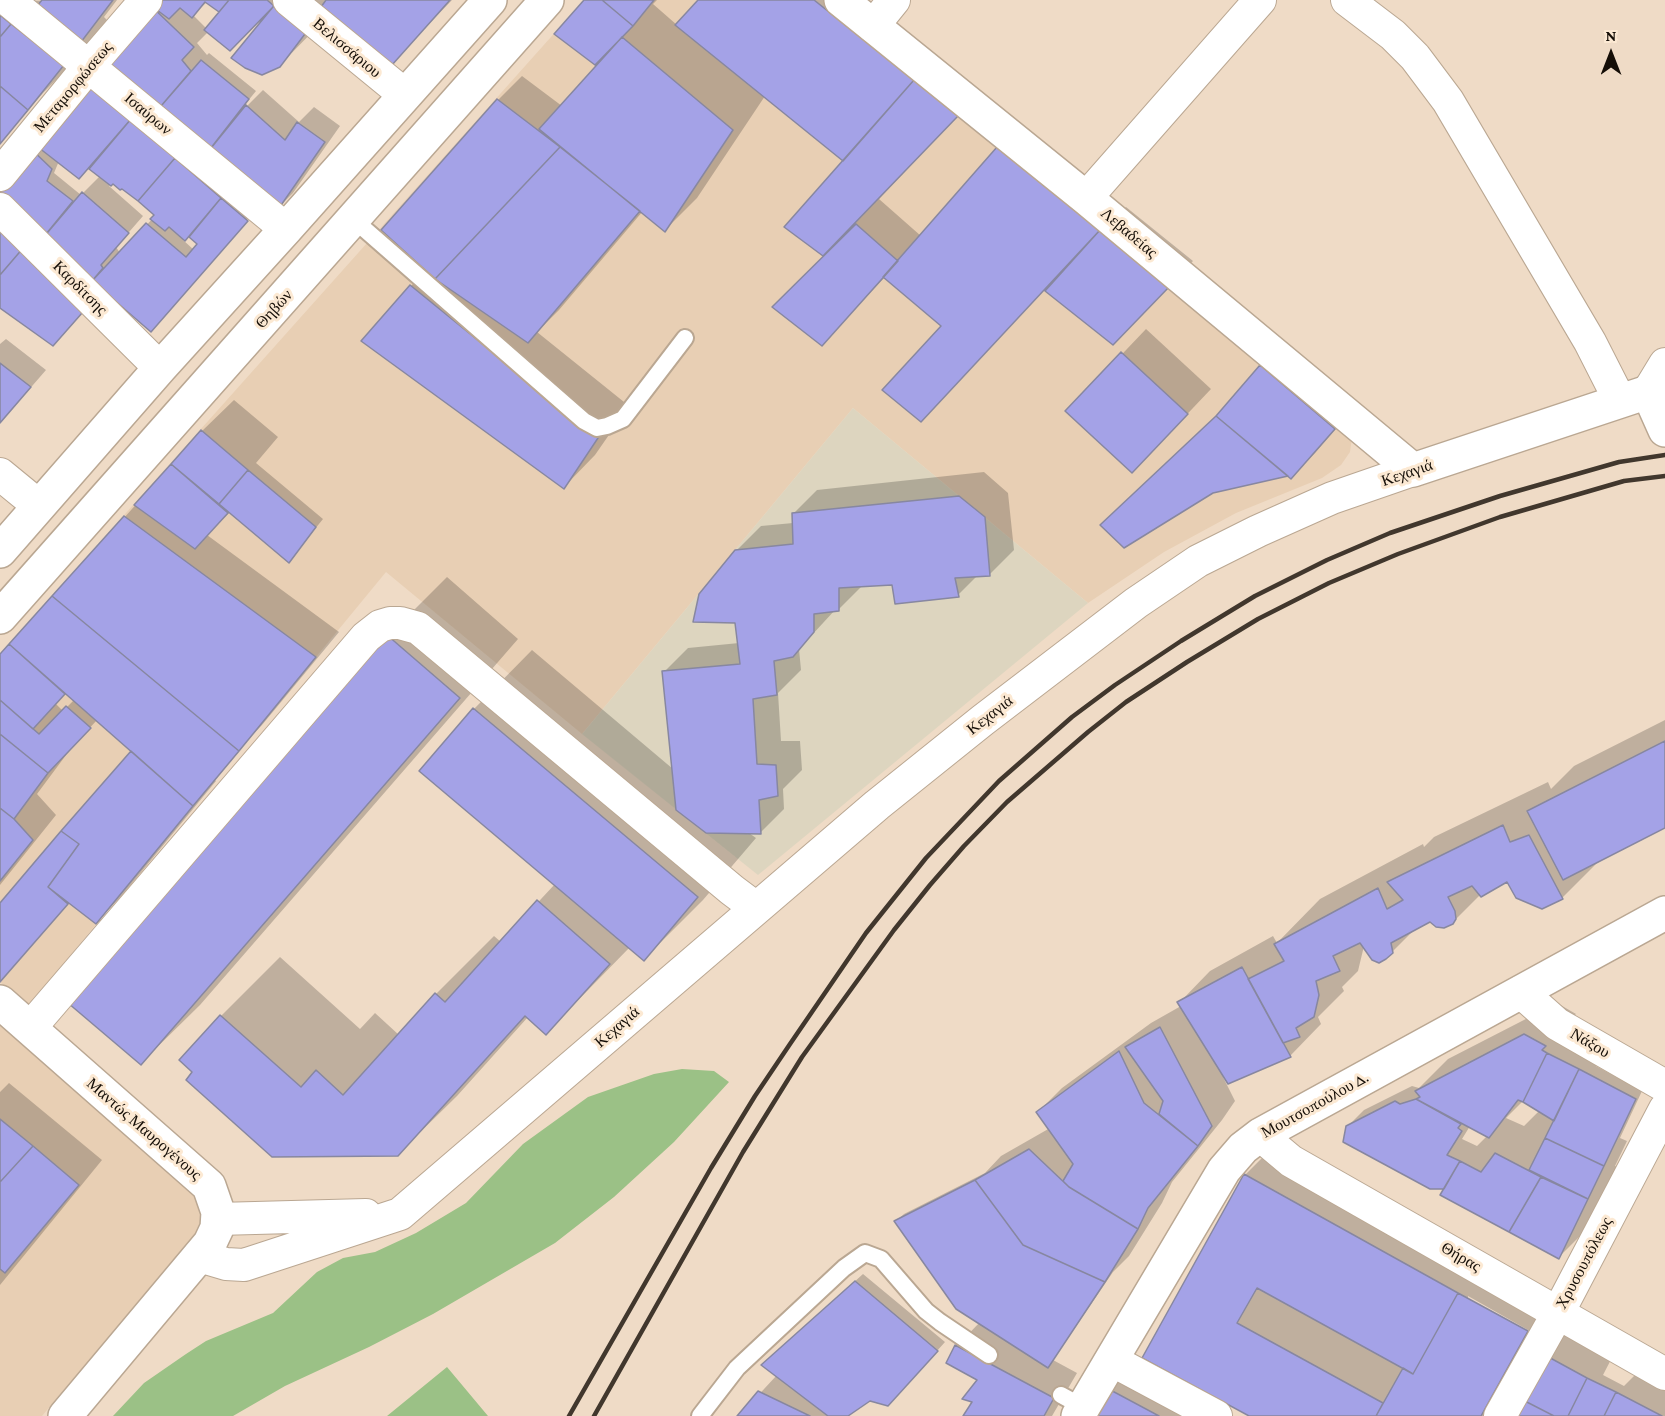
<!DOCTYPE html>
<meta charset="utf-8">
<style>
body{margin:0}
#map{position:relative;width:1665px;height:1416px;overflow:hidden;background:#efdbc6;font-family:"Crimson Pro",serif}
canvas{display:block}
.north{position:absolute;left:1581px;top:24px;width:60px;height:60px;-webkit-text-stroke:4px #fce9d3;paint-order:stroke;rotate:0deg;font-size:16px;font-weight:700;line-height:24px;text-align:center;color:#150e07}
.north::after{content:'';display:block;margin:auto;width:21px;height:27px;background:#150e07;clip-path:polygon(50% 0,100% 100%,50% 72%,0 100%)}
</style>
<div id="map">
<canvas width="1665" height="1416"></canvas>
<div class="north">N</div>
</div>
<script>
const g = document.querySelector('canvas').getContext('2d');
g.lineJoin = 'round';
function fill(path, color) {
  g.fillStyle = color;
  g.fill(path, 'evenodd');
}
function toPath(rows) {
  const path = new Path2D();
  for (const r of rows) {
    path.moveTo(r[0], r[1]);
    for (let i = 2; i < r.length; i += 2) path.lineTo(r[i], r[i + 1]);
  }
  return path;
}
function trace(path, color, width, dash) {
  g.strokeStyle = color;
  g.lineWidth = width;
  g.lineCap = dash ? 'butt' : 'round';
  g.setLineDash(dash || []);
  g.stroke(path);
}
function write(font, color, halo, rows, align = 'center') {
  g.font = font + ' "Crimson Pro",serif';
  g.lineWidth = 6;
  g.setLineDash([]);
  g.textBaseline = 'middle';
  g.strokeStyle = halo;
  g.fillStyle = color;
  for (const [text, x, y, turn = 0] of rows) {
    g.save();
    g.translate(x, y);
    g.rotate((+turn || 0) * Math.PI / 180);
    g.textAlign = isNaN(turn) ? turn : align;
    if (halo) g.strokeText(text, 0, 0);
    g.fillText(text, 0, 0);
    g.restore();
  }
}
fill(toPath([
 [584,0,814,0,1347,428,1352,438,1350,452,1341,465,1322,478,1236,513,1164,552,1088,603,853,408,582,734,386,572,28,1007,0,982,0,654],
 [0,1021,202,1200,205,1222,42,1416,0,1416]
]), '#e8cfb4');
fill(toPath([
 [853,408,1088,603,758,875,582,734]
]), '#ddd5bf');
fill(toPath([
 [682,1069,714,1071,729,1082,674,1142,614,1197,555,1243,433,1314,369,1347,285,1386,233,1416,113,1416,144,1383,186,1354,206,1341,273,1313,317,1272,343,1258,375,1252,416,1233,466,1203,523,1144,588,1097,654,1074],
 [447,1367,488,1416,387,1416]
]), '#9bc186');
fill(toPath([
 [117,0,104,17,107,20,73,63,43,93,0,144,0,1],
 [155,0,452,0,392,63,324,20,279,66,278,3,276,2,229,49,208,32,197,43,207,55,209,53,256,91,243,107,245,108,263,90,299,122,314,107,340,126,293,193,277,209,254,212,158,322,103,289,69,328,0,306,0,180],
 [207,2,226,6,207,29,193,15],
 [59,161,79,177,90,167,100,176,81,195,54,173],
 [113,182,122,187,156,215,120,253,116,247,143,216,109,186],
 [189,235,199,244,194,250,183,240],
 [586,0,657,0,653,4,677,25,699,0,867,0,981,91,879,199,921,236,1109,223,1126,207,1193,261,1137,319,1089,240,943,326,885,277,822,344,825,256,787,227,845,160,765,96,697,198,665,230,643,211,559,310,537,332,629,406,595,455,564,487,411,286,427,270,498,100,522,76,562,106,598,64,556,34],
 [1146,329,1211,389,1156,447,1068,411],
 [6,339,46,370,0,423,0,344],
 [1285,342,1357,404,1315,453,1291,477,1261,366],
 [234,400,278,437,256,463,323,519,289,561,230,512,207,535,339,632,262,725,246,742,215,780,216,781,120,898,96,922,69,902,8,972,0,905,133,751,97,720,72,747,37,794,56,815,0,885,0,656,202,431],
 [66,693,74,700,63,711,56,704],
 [984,472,1008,493,1014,550,990,574,978,575,958,595,894,583,863,585,839,609,835,610,799,649,801,670,778,693,781,741,800,741,802,770,783,789,784,809,760,833,749,833,756,838,703,900,644,959,630,947,546,1033,528,1017,457,1096,397,1155,195,1072,181,1060,221,1016,280,957,360,1029,375,1013,399,1035,436,994,494,936,501,942,555,884,474,709,532,650,673,769,664,672,688,648,739,643,736,551,761,526,793,523,793,514,817,490],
 [447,577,518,639,200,1005,141,1063,388,636],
 [1665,720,1665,826,1602,858,1562,898,1507,880,1481,894,1452,923,1431,920,1416,928,1392,952,1364,946,1358,971,1342,987,1344,991,1318,1017,1321,1024,1290,1056,1223,1077,1235,1101,1222,1120,1172,1182,1162,1203,1129,1256,1113,1272,1053,1360,1077,1373,1052,1416,965,1416,974,1401,979,1380,948,1362,957,1346,980,1322,896,1221,904,1214,985,1173,1001,1156,1050,1128,1038,1112,1062,1088,1151,1023,1181,1006,1179,1003,1210,971,1273,936,1277,943,1320,899,1423,844,1424,847,1434,837,1548,782,1551,789,1574,766],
 [1557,1003,1576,1014,1572,1018,1610,1037,1596,1066,1642,1091,1620,1138,1627,1141,1615,1166,1618,1167,1590,1226,1559,1257,1347,1127,1364,1110,1412,1086,1419,1088,1448,1059],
 [1523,1101,1539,1111,1524,1126,1506,1118],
 [1470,1126,1488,1135,1477,1146,1462,1139],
 [9,1083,102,1160,0,1285,0,1092],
 [1276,1144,1551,1307,1490,1416,1252,1416,1144,1357,1245,1175],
 [1468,1296,1535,1334,1534,1336,1468,1300],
 [863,1274,945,1342,896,1397,870,1399,845,1416,739,1416,777,1375,771,1357],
 [1576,1323,1618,1346,1603,1375,1624,1386,1641,1369,1665,1381,1665,1416,1511,1416,1544,1355],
 [1129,1363,1229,1416,1089,1416]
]), '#0003');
const building = toPath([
 [42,0,113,0,78,46,33,11,42,0],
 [153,0,229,0,219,12,205,2,192,18,180,8,169,19,149,4,153,0],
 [229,0,267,0,274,6,230,51,204,30,229,0],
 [326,0,450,0,392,65,318,11,326,0],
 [584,0,602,0,633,26,595,65,554,34,584,0],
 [602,0,654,0,633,26,602,0],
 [814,0,914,80,843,161,675,25,698,0,814,0],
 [277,2,311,26,280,67,262,75,245,68,231,58,277,2],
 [149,4,194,47,182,60,191,71,155,113,94,60,149,4],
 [0,15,11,24,0,37,0,15],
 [11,24,64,65,28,110,0,86,0,37,11,24],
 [622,37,733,130,665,232,539,129,622,37],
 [201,60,249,99,207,153,155,113,201,60],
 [88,80,131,119,79,179,34,144,88,80],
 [914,80,958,116,823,256,784,227,914,80],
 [0,86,28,110,0,144,0,86],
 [497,99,560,147,435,279,381,230,497,99],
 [246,105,285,140,297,122,325,142,277,211,207,153,246,105],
 [131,119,175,158,138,201,122,189,120,190,113,184,111,186,89,169,131,119],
 [27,145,52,169,47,181,73,201,42,239,0,206,0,178,27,145],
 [560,147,640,211,528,343,435,279,560,147],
 [997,147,1100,230,921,422,882,390,941,326,883,277,997,147],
 [175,158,221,198,185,241,169,227,165,231,150,219,154,215,138,201,175,158],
 [82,192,129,233,101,265,103,268,92,281,42,239,82,192],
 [221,198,248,221,151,332,92,281,146,223,186,257,197,244,189,237,221,198],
 [856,224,898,261,822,346,772,307,856,224],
 [0,227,24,247,0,275,0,227],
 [1100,230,1170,286,1113,345,1045,291,1100,230],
 [24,247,90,304,53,346,0,308,0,275,24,247],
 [410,285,598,438,564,489,361,341,410,285],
 [1121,352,1188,414,1132,473,1065,411,1121,352],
 [0,363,31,387,0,423,0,363],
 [1260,365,1335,429,1291,479,1216,416,1260,365],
 [1216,416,1288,476,1213,493,1124,548,1100,525,1216,416],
 [201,430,248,470,219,504,171,464,201,430],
 [171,464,228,513,195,549,134,505,171,464],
 [248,470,316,527,289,563,219,504,248,470],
 [959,496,985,517,990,576,955,578,959,597,895,604,892,585,839,588,839,611,814,614,814,632,793,657,774,661,777,695,753,699,757,764,776,765,778,796,759,800,761,834,706,833,676,810,662,671,740,664,735,623,693,622,699,594,735,550,793,544,792,513,959,496],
 [124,516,316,657,239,751,52,596,124,516],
 [52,596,239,751,193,806,9,644,52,596],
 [387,635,460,698,141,1065,68,1003,387,635],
 [9,644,65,694,33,729,0,700,0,654,9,644],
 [0,700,39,734,66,706,91,728,48,773,0,734,0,700],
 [473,708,698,897,644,961,419,771,473,708],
 [0,734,48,773,14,819,0,808,0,734],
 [1665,741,1665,828,1563,880,1527,811,1665,741],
 [131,751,193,806,96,924,48,887,79,844,61,831,131,751],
 [0,808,14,819,33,840,0,881,0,808],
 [1503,825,1510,842,1529,835,1563,899,1542,909,1516,898,1507,882,1481,897,1472,886,1448,897,1455,911,1456,919,1453,924,1444,928,1436,927,1430,922,1391,943,1393,953,1386,959,1379,963,1372,960,1360,943,1333,956,1340,971,1316,981,1319,995,1314,1017,1296,1028,1300,1037,1283,1043,1248,979,1284,961,1274,944,1378,888,1387,909,1403,900,1387,882,1503,825],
 [61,831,79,844,48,887,68,904,0,982,0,903,61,831],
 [537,900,610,964,546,1035,525,1016,398,1156,272,1157,186,1080,192,1072,179,1060,220,1015,301,1087,316,1070,343,1095,435,993,445,1002,537,900],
 [1242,967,1291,1057,1228,1084,1177,1002,1242,967],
 [1160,1027,1212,1126,1198,1146,1159,1114,1163,1101,1125,1047,1160,1027],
 [1524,1034,1546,1046,1542,1050,1547,1053,1523,1102,1518,1100,1489,1138,1416,1099,1420,1097,1415,1091,1524,1034],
 [1119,1051,1144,1103,1198,1146,1148,1208,1138,1229,1069,1187,1063,1181,1073,1164,1036,1112,1119,1051],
 [1547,1053,1579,1069,1554,1121,1523,1102,1547,1053],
 [1579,1069,1636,1099,1604,1166,1545,1138,1579,1069],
 [1416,1099,1461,1124,1458,1128,1462,1131,1447,1155,1460,1161,1444,1189,1430,1189,1343,1142,1346,1126,1395,1101,1400,1104,1416,1099],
 [0,1119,33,1146,0,1182,0,1119],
 [1545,1138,1604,1166,1588,1199,1529,1170,1545,1138],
 [33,1146,79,1185,5,1273,0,1269,0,1182,33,1146],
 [1029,1149,1069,1187,1138,1229,1105,1282,1023,1245,975,1180,1029,1149],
 [1495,1153,1541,1177,1509,1232,1440,1195,1460,1161,1481,1172,1495,1153],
 [1244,1174,1458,1293,1413,1374,1257,1288,1237,1323,1383,1403,1376,1416,1249,1416,1142,1358,1244,1174],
 [1541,1177,1588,1199,1559,1259,1509,1232,1541,1177],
 [975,1180,1023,1245,1105,1282,1048,1368,956,1309,894,1221,975,1180],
 [855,1281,938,1351,888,1406,870,1401,848,1416,828,1416,761,1365,855,1281],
 [1458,1293,1528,1331,1481,1416,1376,1416,1403,1368,1413,1374,1458,1293],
 [955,1345,1054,1398,1044,1416,963,1416,972,1402,962,1399,977,1380,946,1363,955,1345],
 [1543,1354,1587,1378,1568,1416,1554,1416,1519,1398,1543,1354],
 [1587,1378,1616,1392,1604,1416,1568,1416,1587,1378],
 [1103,1386,1159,1416,1088,1416,1103,1386],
 [758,1391,810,1416,737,1416,758,1391],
 [1616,1392,1662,1416,1604,1416,1616,1392],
 [1519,1398,1554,1416,1509,1416,1519,1398]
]);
fill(building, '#a4a2e7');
trace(building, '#8787a0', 1.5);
const lane = toPath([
 [353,219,584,421,597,428,607,426,623,419,685,338],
 [1061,1395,1083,1407],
 [700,1416,737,1368,844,1268,865,1253,881,1259,926,1311,940,1322,989,1355]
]);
const street = toPath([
 [8,0,286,229],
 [289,0,405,95],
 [1347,0,1393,35,1415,57,1448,101,1590,342,1620,401],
 [873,26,894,0],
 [0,175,89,66,146,0],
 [1086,198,1260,0],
 [0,209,160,368],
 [1648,392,1665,364],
 [0,474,39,506],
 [1521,992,1557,1024,1665,1086],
 [30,1028,366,637,380,626,390,623,400,623,418,628,732,890,756,908],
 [1260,1135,1291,1161,1665,1374],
 [218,1219,366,1215],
 [199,1256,226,1264,244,1265,400,1214,877,805,983,720,1136,603,1198,561,1258,531,1332,498,1413,470],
 [1113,1361,1216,1416],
 [1500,1416,1558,1313,1665,1109]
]);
const secondary = toPath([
 [841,0,1086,198,1413,470,1648,392,1665,430],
 [0,551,160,368,286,229,490,0],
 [0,617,547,0],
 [0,1002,209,1186,218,1212,217,1228,210,1243,65,1416],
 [1078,1416,1224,1170,1243,1148,1260,1135,1665,913]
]);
trace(lane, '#baa792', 20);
trace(street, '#baa792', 34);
trace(secondary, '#baa792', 36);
trace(lane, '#fff', 16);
trace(street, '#fff', 32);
trace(secondary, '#fff', 33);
trace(toPath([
 [569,1416,711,1168,755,1096,790,1044,866,933,926,858,999,781,1072,717,1115,685,1181,641,1255,596,1327,560,1390,533,1500,496,1619,462,1665,455],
 [594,1416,743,1152,802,1057,894,930,930,885,964,846,1007,802,1088,732,1126,702,1187,662,1258,619,1329,583,1398,554,1500,517,1624,481,1665,476]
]), '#41372d', 4.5);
write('16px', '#150e07', '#fce9d3', [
 ["Βελισσάριου",347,48,40],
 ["Μεταμορφώσεως",73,87,-50],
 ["Ισαύρων",148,114,40],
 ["Λεβαδείας",1129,233,40],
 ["Καρδίτσης",80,288,45],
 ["Θηβών",274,309,-48],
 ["Κεχαγιά",1407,473,-19],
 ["Κεχαγιά",990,715,-38],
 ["Κεχαγιά",617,1027,-41],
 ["Νάξου",1590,1043,30],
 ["Μουτσοπούλου Δ.",1315,1105,-29],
 ["Μαντώς Μαυρογένους",144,1129,41],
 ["Θήρας",1461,1257,30],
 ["Χρυσουπόλεως",1584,1263,-62]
]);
</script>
